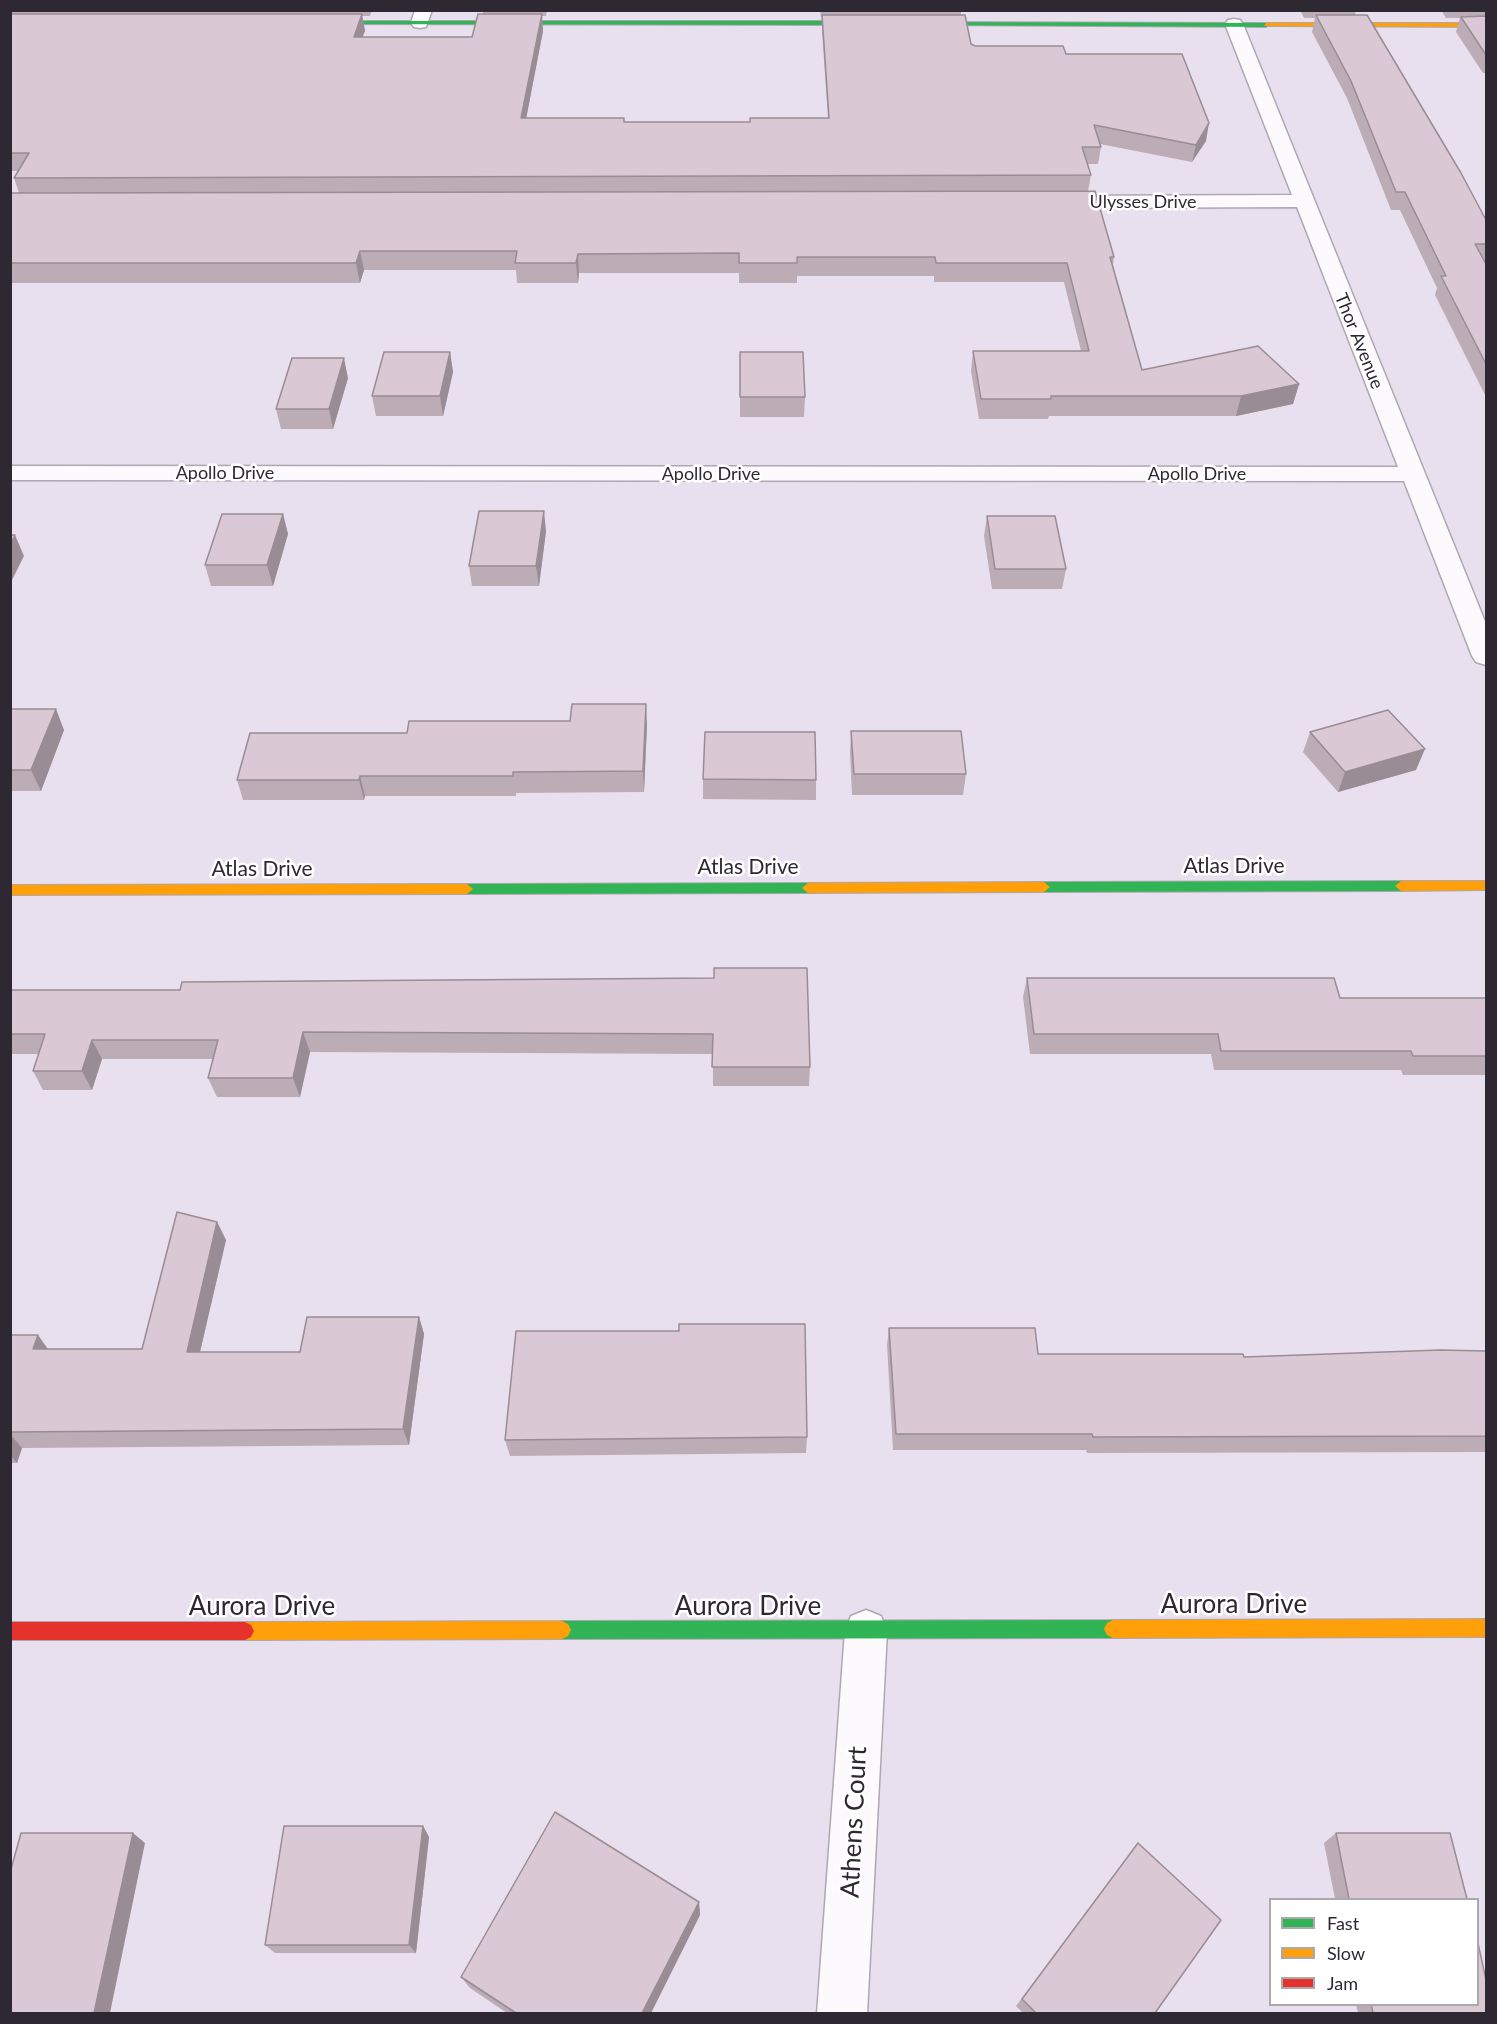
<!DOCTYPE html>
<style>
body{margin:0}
#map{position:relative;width:1497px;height:2024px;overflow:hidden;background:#e9e0ef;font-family:Lato,sans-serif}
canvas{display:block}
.frame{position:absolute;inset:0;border:12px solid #2e2832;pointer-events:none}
.legend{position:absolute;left:1269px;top:1898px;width:210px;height:108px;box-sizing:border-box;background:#fff;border:2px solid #aba9ad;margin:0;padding:8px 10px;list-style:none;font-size:18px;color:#2e2832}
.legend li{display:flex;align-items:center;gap:12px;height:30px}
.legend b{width:30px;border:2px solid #aba9ad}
</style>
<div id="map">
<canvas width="1497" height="2024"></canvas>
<div class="frame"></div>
<ul class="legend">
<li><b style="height:8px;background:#30b455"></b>Fast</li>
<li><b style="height:8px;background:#ff9f0a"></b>Slow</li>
<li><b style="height:8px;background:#e5322d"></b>Jam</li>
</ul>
</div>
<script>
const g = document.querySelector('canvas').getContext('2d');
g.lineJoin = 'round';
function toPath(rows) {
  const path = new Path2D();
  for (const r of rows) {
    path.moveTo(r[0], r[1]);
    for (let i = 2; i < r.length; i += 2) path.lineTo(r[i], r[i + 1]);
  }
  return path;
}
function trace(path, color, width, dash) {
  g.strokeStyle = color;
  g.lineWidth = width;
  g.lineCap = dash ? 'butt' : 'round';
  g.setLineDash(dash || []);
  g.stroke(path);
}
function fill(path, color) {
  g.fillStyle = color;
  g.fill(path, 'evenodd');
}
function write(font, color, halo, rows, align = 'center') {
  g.font = font + ' Lato,sans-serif';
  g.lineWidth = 5;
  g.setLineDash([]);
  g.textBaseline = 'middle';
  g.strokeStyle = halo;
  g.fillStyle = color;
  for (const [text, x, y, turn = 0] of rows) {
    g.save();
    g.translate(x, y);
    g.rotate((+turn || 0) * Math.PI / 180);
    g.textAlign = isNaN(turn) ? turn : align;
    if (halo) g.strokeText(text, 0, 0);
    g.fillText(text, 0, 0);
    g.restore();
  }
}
const street = toPath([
 [415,10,432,10,426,27,420,28,414,27,411,23,415,10],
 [1234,19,1240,20,1243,24,1486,624,1486,665,1476,662,1472,656,1404,481,10,480,10,466,1398,467,1297,207,1053,208,1046,206,1043,202,1046,198,1053,196,1292,195,1225,24,1228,20,1234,19],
 [866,1610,881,1616,887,1631,867,2014,817,2014,845,1631,851,1616,866,1610]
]);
const fast = toPath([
 [318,21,867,21,870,23,867,25,316,24,318,21],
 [921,22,1266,23,1269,25,1266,27,919,25,921,22],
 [1401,881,1407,886,1401,891,1044,892,1038,887,1044,882,1401,881],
 [808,883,814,888,808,893,467,894,461,889,467,884,808,883],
 [1113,1620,1119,1623,1122,1629,1119,1635,1113,1638,562,1639,556,1636,553,1630,556,1624,562,1621,1113,1620]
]);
const slow = toPath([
 [1266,23,1486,23,1486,27,1264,26,1266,23],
 [1401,881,1486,881,1486,890,1401,891,1395,886,1401,881],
 [1044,882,1050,887,1044,892,808,893,802,888,808,883,1044,882],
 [467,884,473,889,467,894,10,895,10,885,467,884],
 [1486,1619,1486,1637,1113,1638,1107,1635,1104,1629,1107,1623,1113,1620,1486,1619],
 [562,1621,568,1624,571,1630,568,1636,562,1639,245,1640,239,1637,236,1631,239,1625,245,1622,562,1621]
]);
const jam = toPath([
 [10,1622,245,1622,251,1625,254,1631,251,1637,245,1640,10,1640,10,1622]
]);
trace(street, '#aea7b2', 3);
trace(fast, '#aea7b2', 2);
trace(slow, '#aea7b2', 2);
trace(jam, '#aea7b2', 2);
fill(street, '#fcfafd');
fill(fast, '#30b455');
fill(slow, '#ff9f0a');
fill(jam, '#e5322d');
fill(toPath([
 [10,10,372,10,370,16,362,16,365,31,362,37,472,37,483,14,483,10,547,10,546,16,542,16,543,31,526,118,624,122,750,122,828,118,822,31,822,17,821,17,820,10,961,10,961,15,971,44,975,46,1066,54,1206,141,1192,162,1100,144,1101,147,1098,164,1087,164,1091,175,1088,191,1114,257,1113,266,1142,370,1299,384,1293,404,1236,416,1049,416,1048,419,979,419,971,371,973,351,1081,351,1064,282,934,282,934,276,797,276,797,283,739,283,739,273,579,273,578,283,517,283,516,270,364,270,360,283,10,283,10,193,19,193,14,178,18,171,10,171],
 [1300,10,1356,10,1355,15,1486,220,1486,397,1435,295,1437,288,1400,210,1391,210,1347,98,1312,32,1315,18,1304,18],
 [1441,10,1486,10,1486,73,1483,73,1456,32,1460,18,1446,18],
 [450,352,453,372,443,416,376,416,372,396],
 [740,352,805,397,804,417,740,417],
 [348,378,333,429,281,429,276,409],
 [283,514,288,534,273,586,211,586,205,565],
 [987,516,1066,569,1062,589,992,589,984,536],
 [546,531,539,586,472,586,469,566],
 [10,709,64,730,41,791,10,791],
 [647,724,644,792,516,793,516,796,365,796,364,800,243,800,237,780,407,733],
 [851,731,966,774,963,795,852,795,850,752],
 [1310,732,1416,770,1338,792,1303,752],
 [703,779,816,780,816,800,703,799],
 [714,978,810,1067,809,1086,713,1086,713,1054,310,1052,300,1097,217,1097,208,1078,213,1059,102,1059,92,1090,43,1090,33,1071,39,1054,10,1054,10,990,180,990],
 [1027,978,1340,998,1486,998,1486,1075,1403,1075,1401,1070,1214,1070,1211,1054,1030,1054,1023,997],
 [217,1222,226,1240,200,1352,300,1352,419,1317,424,1334,409,1445,22,1448,17,1463,10,1463,10,1335,48,1349,142,1349],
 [889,1328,1038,1354,1244,1357,1486,1351,1486,1452,1087,1453,1086,1450,893,1450,887,1345],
 [807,1437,806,1453,510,1456,505,1440],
 [423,1826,429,1837,416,1953,275,1953,265,1945],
 [1336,1833,1467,1899,1335,1899,1324,1843],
 [1138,1843,1155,2013,1023,2013,1016,2006],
 [699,1902,700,1915,651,2013,507,2013,470,1988,461,1977],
 [1356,2004,1478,2004,1486,2013,1358,2013]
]), '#bbacb6');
fill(toPath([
 [362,14,365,31,356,53,354,37],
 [542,14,543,31,523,135,521,118],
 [1209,123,1206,141,1192,162,1196,145],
 [360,251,364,270,360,283,356,263],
 [578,254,579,273,578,283,576,263],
 [450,352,453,372,443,416,440,396],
 [344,358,348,378,333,429,329,409],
 [1299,384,1293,404,1236,416,1241,396],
 [544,511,546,531,539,586,536,566],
 [283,514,288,534,273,586,267,565],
 [15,535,24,556,10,584,10,546],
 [646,704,647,724,644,792,643,771],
 [56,709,64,730,41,791,31,770],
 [1425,749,1416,770,1338,792,1345,772],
 [360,776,365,796,364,800,359,780],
 [303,1032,310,1052,300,1097,293,1078],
 [92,1040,102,1059,92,1090,82,1071],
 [217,1222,226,1240,196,1369,187,1352],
 [419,1317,424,1334,409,1445,403,1429],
 [38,1335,50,1352,33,1349],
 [10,1434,22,1448,17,1463,10,1455],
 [423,1826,429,1837,416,1953,409,1945],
 [133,1833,145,1843,110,2013,94,2013],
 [699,1902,700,1915,651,2013,642,2013]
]), '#998c94');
const building = toPath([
 [10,14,362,14,354,37,472,37,478,14,542,14,521,118,624,118,624,122,750,122,750,118,829,118,822,15,965,15,971,44,975,46,1063,46,1066,54,1182,54,1209,123,1196,145,1094,125,1101,147,1082,147,1091,175,14,178,29,153,10,153,10,14],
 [1316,15,1367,15,1461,173,1486,220,1486,244,1475,244,1486,264,1486,364,1441,276,1446,276,1405,192,1396,192,1351,81,1316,15],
 [1486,16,1486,55,1461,17,1486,16],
 [1095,191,1114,257,1110,257,1142,370,1258,346,1299,384,1241,396,1051,396,1051,399,981,399,973,351,1089,351,1067,263,936,263,935,257,797,257,797,263,739,263,739,253,578,254,576,263,515,263,517,251,360,251,356,263,10,263,10,193,1095,191],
 [384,352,450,352,440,396,372,396,384,352],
 [740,352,803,352,805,397,740,397,740,352],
 [292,358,344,358,329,409,276,409,292,358],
 [479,511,544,511,536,566,469,566,479,511],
 [222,514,283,514,267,565,205,565,222,514],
 [987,516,1055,516,1066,569,995,569,987,516],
 [10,535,15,535,10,546,10,535],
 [572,704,646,704,643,771,513,772,513,776,360,776,359,780,237,780,250,733,407,733,409,721,570,721,572,704],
 [10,709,56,709,31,770,10,770,10,709],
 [1388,710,1425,749,1345,772,1310,732,1388,710],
 [851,731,961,731,966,774,854,774,851,731],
 [705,732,815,732,816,780,703,779,705,732],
 [714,968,807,968,810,1067,712,1067,713,1034,303,1032,293,1078,208,1078,218,1040,92,1040,82,1071,33,1071,45,1034,10,1034,10,990,180,990,182,982,714,978,714,968],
 [1027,978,1334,978,1340,998,1486,998,1486,1056,1413,1056,1411,1051,1221,1051,1218,1034,1034,1034,1027,978],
 [177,1212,217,1222,187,1352,300,1352,307,1317,419,1317,403,1429,10,1432,10,1335,38,1335,33,1349,142,1349,177,1212],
 [679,1324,805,1324,807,1437,505,1440,516,1331,679,1331,679,1324],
 [889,1328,1035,1328,1038,1354,1243,1354,1244,1357,1440,1350,1486,1351,1486,1436,1093,1437,1092,1434,896,1434,889,1328],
 [555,1812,699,1902,642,2013,516,2013,461,1977,555,1812],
 [284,1826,423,1826,409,1945,265,1945,284,1826],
 [21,1833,133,1833,94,2013,10,2013,10,1873,21,1833],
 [1336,1833,1450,1833,1467,1899,1349,1899,1336,1833],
 [1138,1843,1221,1920,1155,2013,1036,2013,1022,1999,1138,1843],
 [1478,1943,1486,1980,1486,2013,1373,2013,1371,2004,1478,2004,1478,1943]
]);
fill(building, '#dac8d4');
trace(building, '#998c94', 1.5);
write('18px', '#2e2832', '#fff', [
 ["Ulysses Drive",1143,202],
 ["Thor Avenue",1359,341,68],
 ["Apollo Drive",225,473],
 ["Apollo Drive",711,474],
 ["Apollo Drive",1197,474]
]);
write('21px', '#2e2832', '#fff', [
 ["Atlas Drive",1234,866],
 ["Atlas Drive",748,867],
 ["Atlas Drive",262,869]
]);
write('26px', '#2e2832', '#fff', [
 ["Aurora Drive",1234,1605],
 ["Aurora Drive",262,1607],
 ["Aurora Drive",748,1607],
 ["Athens Court",854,1822,-87]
]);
</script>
